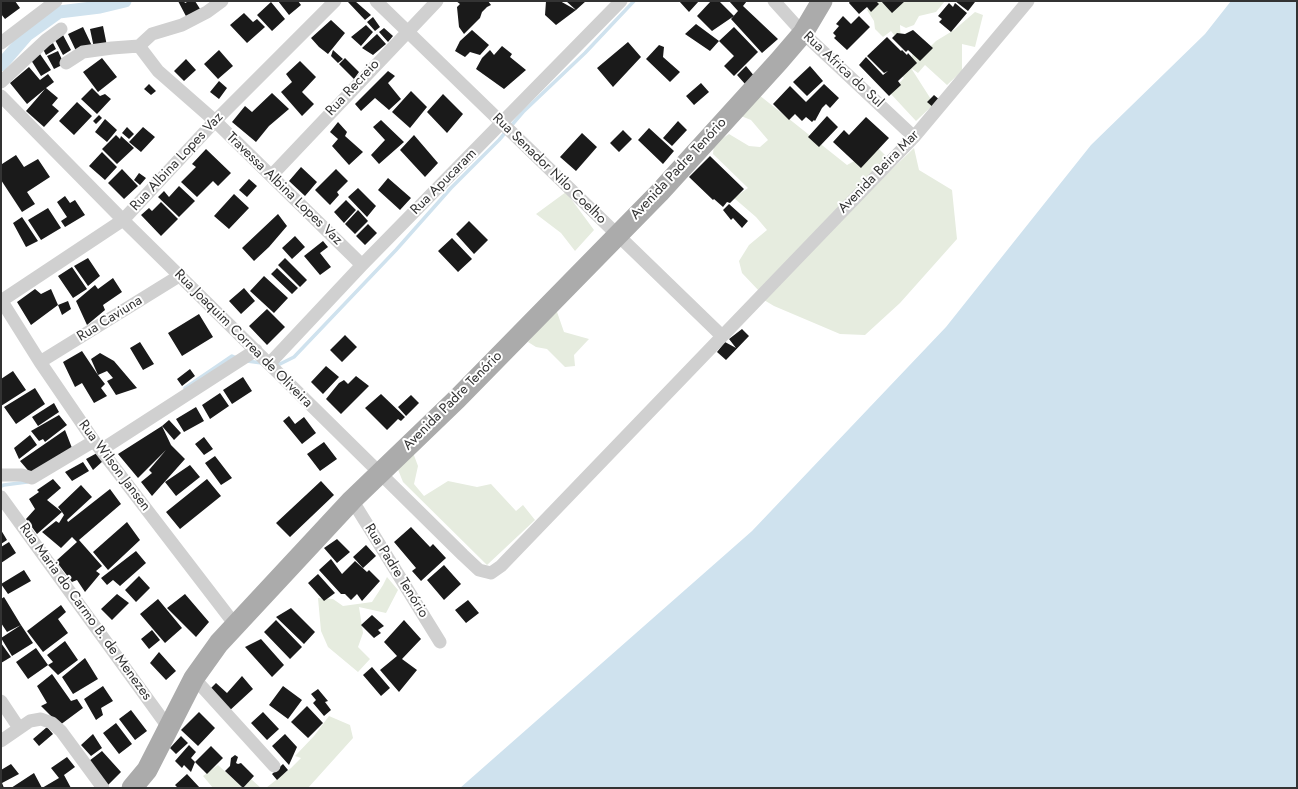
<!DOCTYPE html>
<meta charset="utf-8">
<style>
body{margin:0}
#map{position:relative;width:1298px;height:789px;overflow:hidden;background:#fff;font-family:Jost,sans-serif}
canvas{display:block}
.frame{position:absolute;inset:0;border:2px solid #333;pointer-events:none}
</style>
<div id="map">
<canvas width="1298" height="789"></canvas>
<div class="frame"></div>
</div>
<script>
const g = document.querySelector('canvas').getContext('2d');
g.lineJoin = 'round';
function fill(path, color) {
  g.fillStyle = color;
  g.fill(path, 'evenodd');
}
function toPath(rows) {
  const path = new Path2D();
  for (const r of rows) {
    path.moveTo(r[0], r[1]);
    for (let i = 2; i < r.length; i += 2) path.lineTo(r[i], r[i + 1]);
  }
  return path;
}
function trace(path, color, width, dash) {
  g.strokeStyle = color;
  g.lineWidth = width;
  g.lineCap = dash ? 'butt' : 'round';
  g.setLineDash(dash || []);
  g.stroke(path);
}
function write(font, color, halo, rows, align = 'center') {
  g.font = font + ' Jost,sans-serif';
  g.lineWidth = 4;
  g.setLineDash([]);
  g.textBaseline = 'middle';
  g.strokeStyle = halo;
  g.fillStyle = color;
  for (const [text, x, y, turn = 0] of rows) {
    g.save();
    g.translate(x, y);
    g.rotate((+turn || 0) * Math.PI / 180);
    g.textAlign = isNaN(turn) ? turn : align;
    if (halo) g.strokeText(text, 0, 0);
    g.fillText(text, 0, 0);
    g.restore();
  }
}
fill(toPath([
 [877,1,945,1,936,12,919,16,914,25,906,28,900,25,901,44,891,31,883,37,875,29,874,21,867,10],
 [975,12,983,15,975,47,962,44,962,71,947,85,925,65,918,73,911,68,934,104,916,121,890,93,904,78,894,71,910,67,913,51,920,57,936,41,954,30],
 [759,95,847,165,878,148,886,156,881,165,760,292,742,273,739,261,749,245,767,230,756,217,734,198,748,188,713,154,714,144,729,134,749,146,760,147,768,140,751,120,741,116],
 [914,148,919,170,952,190,957,239,900,303,865,335,840,334,774,306,759,297],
 [566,192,594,230,575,251,561,233,536,214],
 [556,309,564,332,589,339,574,355,575,366,565,367,547,349,536,347,528,342],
 [412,450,418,466,414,484,424,496,448,481,477,487,491,484,516,511,523,505,535,520,487,565,403,482,397,467],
 [387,577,398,590,386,613,359,607,363,633,358,647,370,659,358,672,328,647,321,631,318,598,333,599,343,606,372,602,383,585],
 [329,716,350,725,353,738,308,788,266,788,291,768,301,758,295,756,314,736],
 [218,765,243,788,251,779,261,788,213,788,203,776]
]), '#e6ecdf');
fill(toPath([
 [1231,1,1297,1,1297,788,460,788,752,531,946,327,1091,145,1205,34]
]), '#cfe2ee');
trace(toPath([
 [247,361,262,363],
 [275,363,280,364,294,357,396,250,451,188,499,140,523,112,585,53,634,1],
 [185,388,232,356,237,358],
 [1,486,4,485,27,482]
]), '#cfe2ee', 3.5);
trace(toPath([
 [1,65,27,35,59,12,100,7,125,1]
]), '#cfe2ee', 13);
fill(toPath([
 [1,1,15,1,20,8,5,19,1,14],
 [178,1,184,1,185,3,189,1,195,1,202,12,188,20],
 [278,1,298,1,301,5,289,15],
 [349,1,355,1,371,15,365,20,348,2],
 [456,1,488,1,491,5,487,7,482,12,480,18,464,34,459,27,457,7,460,4],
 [546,1,560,1,576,10,556,25,545,15],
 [566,1,586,1,576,10],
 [679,1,699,1,689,12],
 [711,1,719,1,734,16,712,31,697,16],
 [729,1,747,1,743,6,778,39,762,53,731,19,738,11],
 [850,1,876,1,879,4,871,12,867,7,859,14,849,3],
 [881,1,905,1,892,13],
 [955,1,974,1,975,2,968,11],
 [271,2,285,19,272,31,257,15],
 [949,3,953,7,955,3,967,13,951,32,939,22,942,19,938,16],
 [244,13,253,22,257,19,265,27,247,43,230,25],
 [843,16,851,24,859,16,870,27,847,50,834,38,836,36,833,33,839,26,836,24],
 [373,17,380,27,375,31,367,22],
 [331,20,345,33,328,54,319,47,311,38],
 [696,24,719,41,710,51,685,34],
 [366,25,373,32,361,46,351,37],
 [103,26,107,46,94,48,90,29],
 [83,27,92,46,77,53,68,34],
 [734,27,758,52,734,76,724,66,734,56,719,41],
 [384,28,393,36,388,42,379,32],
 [472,30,489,45,480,55,470,52,465,57,455,51,460,41],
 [913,30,933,48,920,61,908,50,906,52,892,38,897,33,905,34],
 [377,34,386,44,373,55,362,48],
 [63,35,71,50,63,55,55,40],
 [887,37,901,51,902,50,907,55,908,53,917,63,898,81,901,85,889,96,859,65,866,57,883,75,888,71,884,73,867,56],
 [628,42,641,57,613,87,597,68],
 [53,43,56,49,46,55,43,49],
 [659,45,664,47,663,57,680,72,670,82,646,59],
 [502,46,512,54,510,57,526,70,504,89,476,69,482,58,490,50,494,55],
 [219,50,233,66,218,79,204,64],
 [333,50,343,59,338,63,331,56],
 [58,51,64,64,54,69,47,56],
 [40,54,51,70,41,76,31,60],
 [102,58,117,77,98,92,83,72],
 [345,58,359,72,354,79,339,64],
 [186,59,196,70,184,81,174,71],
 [300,61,316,77,302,92,314,104,302,116,281,92,292,82,286,74],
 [746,66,755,77,746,85,737,75],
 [810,66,823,81,807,96,793,82],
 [29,67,40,80,48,74,54,82,46,88,58,98,52,105,59,111,44,127,26,111,45,89,27,104,10,83],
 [388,71,395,76,388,83,401,99,389,110,375,98,361,111,355,104],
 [219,81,227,88,219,99,210,92],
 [701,83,709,92,694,105,686,96],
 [149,84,156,91,151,95,144,89],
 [824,84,839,98,830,108,826,104,822,108,815,121,814,120,812,122,806,117,802,121,795,114,789,120,773,104,790,86,806,102],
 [92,88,100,96,105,94,111,99,97,114,81,99],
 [411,91,427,107,410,128,392,112],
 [272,93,289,109,269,126,256,142,232,122,245,106,252,112],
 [443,94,463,114,447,133,427,112],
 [934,95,941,101,934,108,927,102],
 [77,102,92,116,74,135,59,121],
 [99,115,102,118,96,124,93,121],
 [827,116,838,127,819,147,808,137],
 [866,117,889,138,861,168,833,142,844,130,849,135],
 [105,119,117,130,107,142,95,132],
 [381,120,404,142,379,164,371,155,385,140,373,127],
 [678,121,687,130,672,146,663,138],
 [338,122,347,132,345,136,363,152,349,165,332,146,338,139,330,132],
 [127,127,134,134,129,139,122,133],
 [143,127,155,137,141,152,129,142],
 [649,128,674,151,663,164,638,140],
 [623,130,632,139,619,152,610,143],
 [582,133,597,147,576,171,560,157],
 [116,135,120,139,121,136,134,148,117,164,102,149],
 [414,135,438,163,425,177,400,150],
 [206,149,231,173,218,186,213,181,197,197,181,182,196,167,192,164],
 [102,152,117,167,105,180,89,166],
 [16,155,24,167,38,159,50,177,27,192,35,204,22,212,1,180,1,163,2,164],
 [710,156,744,189,730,203,727,202,723,207,714,199,713,200,689,177],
 [301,167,317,182,305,196,289,181],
 [122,169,138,186,124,199,108,183],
 [336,169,348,181,337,192,339,195,330,205,315,190],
 [139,173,146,178,140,185,134,180],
 [388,178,411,198,400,210,378,190],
 [249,179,257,186,247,197,239,190],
 [179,186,195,201,179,217,158,197,164,191,169,197],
 [358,188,376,206,367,217,348,197],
 [234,194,249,208,229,229,214,216],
 [65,196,70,203,75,200,85,215,65,227,61,221,67,217,57,202],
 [346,200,356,210,344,223,334,212],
 [161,202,178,219,161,236,141,215,149,208,152,211],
 [729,204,748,221,742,228,733,218,731,220,723,210],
 [48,208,61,228,41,240,28,220],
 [358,210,368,221,355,234,345,224],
 [278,214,287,226,269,247,254,261,242,248],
 [22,217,38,241,26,247,13,223],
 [469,221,488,240,474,254,456,234],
 [368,224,377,233,365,245,356,236],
 [295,236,305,247,292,259,282,248],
 [452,238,472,259,458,272,438,251],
 [323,241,328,247,320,253,331,267,320,275,304,256],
 [88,258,100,276,88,286,74,266],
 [285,258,307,280,300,287,278,265],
 [72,267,87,289,73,298,58,276],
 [277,268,298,288,292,294,271,274],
 [264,276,288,298,274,313,250,291],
 [113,278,122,292,103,305,105,310,87,325,76,301,95,285,98,289],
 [244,288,255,301,241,314,229,301],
 [35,289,41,294,51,289,58,305,68,301,71,309,62,315,58,305,31,325,17,302],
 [267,309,285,327,267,345,249,326],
 [199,314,213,337,182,356,168,333],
 [742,329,749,336,726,360,717,352,725,342,736,348,729,339],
 [345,335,357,347,342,362,330,350],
 [140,342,154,364,143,370,130,348],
 [82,351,98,375,91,359,100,353,114,361,137,388,116,395,107,381,113,378,107,371,98,375,105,384,101,388,107,396,94,403,82,383,75,387,63,362],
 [326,366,339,377,323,394,311,382],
 [190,369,195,376,182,386,177,379],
 [13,371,26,390,1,406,1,379],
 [356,376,369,386,341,414,326,399,339,383,344,380,348,384],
 [243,377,252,391,232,404,223,390],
 [35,388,45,404,16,424,4,407],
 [220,393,229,406,210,419,202,405],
 [381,394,405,417,401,421,398,419,387,430,365,408],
 [411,395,419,403,406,416,398,407],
 [54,403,59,412,38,426,32,417],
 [196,407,204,421,184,432,176,419],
 [59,415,67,425,45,442,43,439,39,441,31,431],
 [289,416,295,424,304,417,316,433,302,444,283,421],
 [169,420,181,433,174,440,162,426],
 [162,426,171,445,185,459,152,496,141,482,152,473,149,470,166,450,138,478,118,454],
 [65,430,72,448,32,475,20,461],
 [30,435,37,445,19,459,14,448],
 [204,437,213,449,204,455,195,444],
 [324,442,337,459,320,471,307,454],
 [97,453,103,461,93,470,86,459],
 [215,456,232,478,221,485,205,463],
 [83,462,89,471,72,481,65,472],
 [190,465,200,477,176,496,165,482],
 [53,479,61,488,47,500,62,512,58,507,81,485,92,497,67,520,68,522,110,489,121,504,79,540,102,566,96,571,100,574,85,592,77,580,72,582,56,561,77,542,72,537,61,548,42,532,56,521,59,523,64,515,62,512,37,534,26,519,35,509,29,499,39,492,37,490],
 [207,479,221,496,180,529,166,512],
 [321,481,334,495,290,537,276,523],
 [127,522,140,540,108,570,93,552],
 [411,527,430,547,433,544,446,558,421,581,412,571,416,568,394,542],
 [1,530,7,540,1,544],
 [337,539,350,552,337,563,324,548],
 [9,542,16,553,1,563,1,547],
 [366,545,376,556,363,568,353,557],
 [136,551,146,563,120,586,113,580,107,585,101,578],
 [331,559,342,574,355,561,367,572,369,570,380,581,362,601,357,594,351,600,345,594,341,594,319,570],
 [444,565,461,584,444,600,427,580],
 [24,570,31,581,8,594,1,584],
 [318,574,335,593,324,601,308,583],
 [139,576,150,588,136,602,125,590],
 [117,594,129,603,112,620,101,609],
 [185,594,209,622,196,637,167,608],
 [4,597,21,625,7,632,1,623,1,599],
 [158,599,182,628,165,643,140,614],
 [468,600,479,613,466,623,455,610],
 [61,605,66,612,58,619,68,633,43,652,27,631],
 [291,608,315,632,304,644,276,617],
 [372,615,384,626,378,630,381,633,374,638,361,625],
 [276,620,302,647,290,659,264,632],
 [404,620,421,639,402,659,417,670,399,692,380,670,397,656,384,642],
 [21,625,33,643,12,656,1,638],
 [152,630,160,640,149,649,141,639],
 [261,639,284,665,272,677,245,647],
 [65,641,78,660,58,675,48,665,53,662,47,655],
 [1,643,11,657,1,663],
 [36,648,48,665,28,679,16,662],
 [159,652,176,671,166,680,150,663],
 [85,658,98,679,73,694,62,677],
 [372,667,390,688,381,696,363,675],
 [52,674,71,701,77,699,83,708,60,725,41,706,47,703,37,686],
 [242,676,253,689,228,712,209,690,216,683,227,693],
 [103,686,113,701,101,708,103,715,96,720,84,699],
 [283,686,302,700,288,719,269,705],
 [318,689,328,701,325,702,331,710,324,716,313,703,316,700,311,694],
 [307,706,323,723,308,738,291,722],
 [131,710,147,731,135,740,119,719],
 [199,712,215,728,198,746,181,730],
 [263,712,279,729,267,740,251,723],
 [116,723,132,744,119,754,103,733],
 [47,727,53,734,39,746,33,739],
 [93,734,102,748,91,756,81,745],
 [285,734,297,747,289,765,272,746],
 [181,736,188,743,176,754,170,748],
 [189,745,196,752,191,758,195,762,191,772,184,765,182,768,175,761],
 [211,746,223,758,207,774,195,762],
 [102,751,121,772,108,785,89,761],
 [235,755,238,757,236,763,238,764,241,763,254,776,243,788,225,771,230,766,231,758],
 [67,757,75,767,64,775,71,788,11,788,34,773,42,788,59,778,51,768],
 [11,764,19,774,2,783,4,788,1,788,1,770],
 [283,764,288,770,277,780,272,774],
 [187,774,200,788,178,788,175,785]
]), '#1a1a1a');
trace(toPath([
 [376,1,722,336],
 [774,1,803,33,914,137],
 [1,43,56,1],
 [139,46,158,71,215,121,362,265],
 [66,63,83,52,112,48,139,46,152,34,182,25,207,12,222,1],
 [1,82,46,40,61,29],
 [1,96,123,220,463,555,479,570,491,573,501,566,914,137,1028,1],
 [271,176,437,1],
 [1,300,40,362,94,441,236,626],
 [1,301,123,220,215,121,335,1],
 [40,362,179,276],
 [269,364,362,265,621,1],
 [101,450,256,350],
 [1,475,22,475,32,478,94,441],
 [1,497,168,727],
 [352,500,440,642],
 [194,678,274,766],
 [1,701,19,728],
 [1,741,30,721,41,719,52,723,61,731,103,788]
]), '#d0d0d0', 13);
trace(toPath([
 [132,788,147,770,194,678,219,643,352,500,457,399,660,192,779,61,803,33,822,1]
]), '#ababab', 21);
write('14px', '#333', '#fff', [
 ["Rua Africa do Sul",843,70,43],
 ["Rua Recreio",353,88,-47],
 ["Rua Albina Lopes Vaz",177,162,-47],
 ["Rua Senador Nilo Coelho",549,169,44],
 ["Avenida Padre Tenório",679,169,-47],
 ["Avenida Beira Mar",879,172,-46],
 ["Rua Apucaram",444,182,-45],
 ["Travessa Albina Lopes Vaz",284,189,44],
 ["Rua Caviuna",110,319,-32],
 ["Rua Joaquim Correa de Oliveira",243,339,45],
 ["Avenida Padre Tenório",453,401,-45],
 ["Rua Wilson Jansen",114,466,53],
 ["Rua Padre Tenório",396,571,58],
 ["Rua Maria do Carmo B. de Menezes",85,612,54]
]);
</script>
